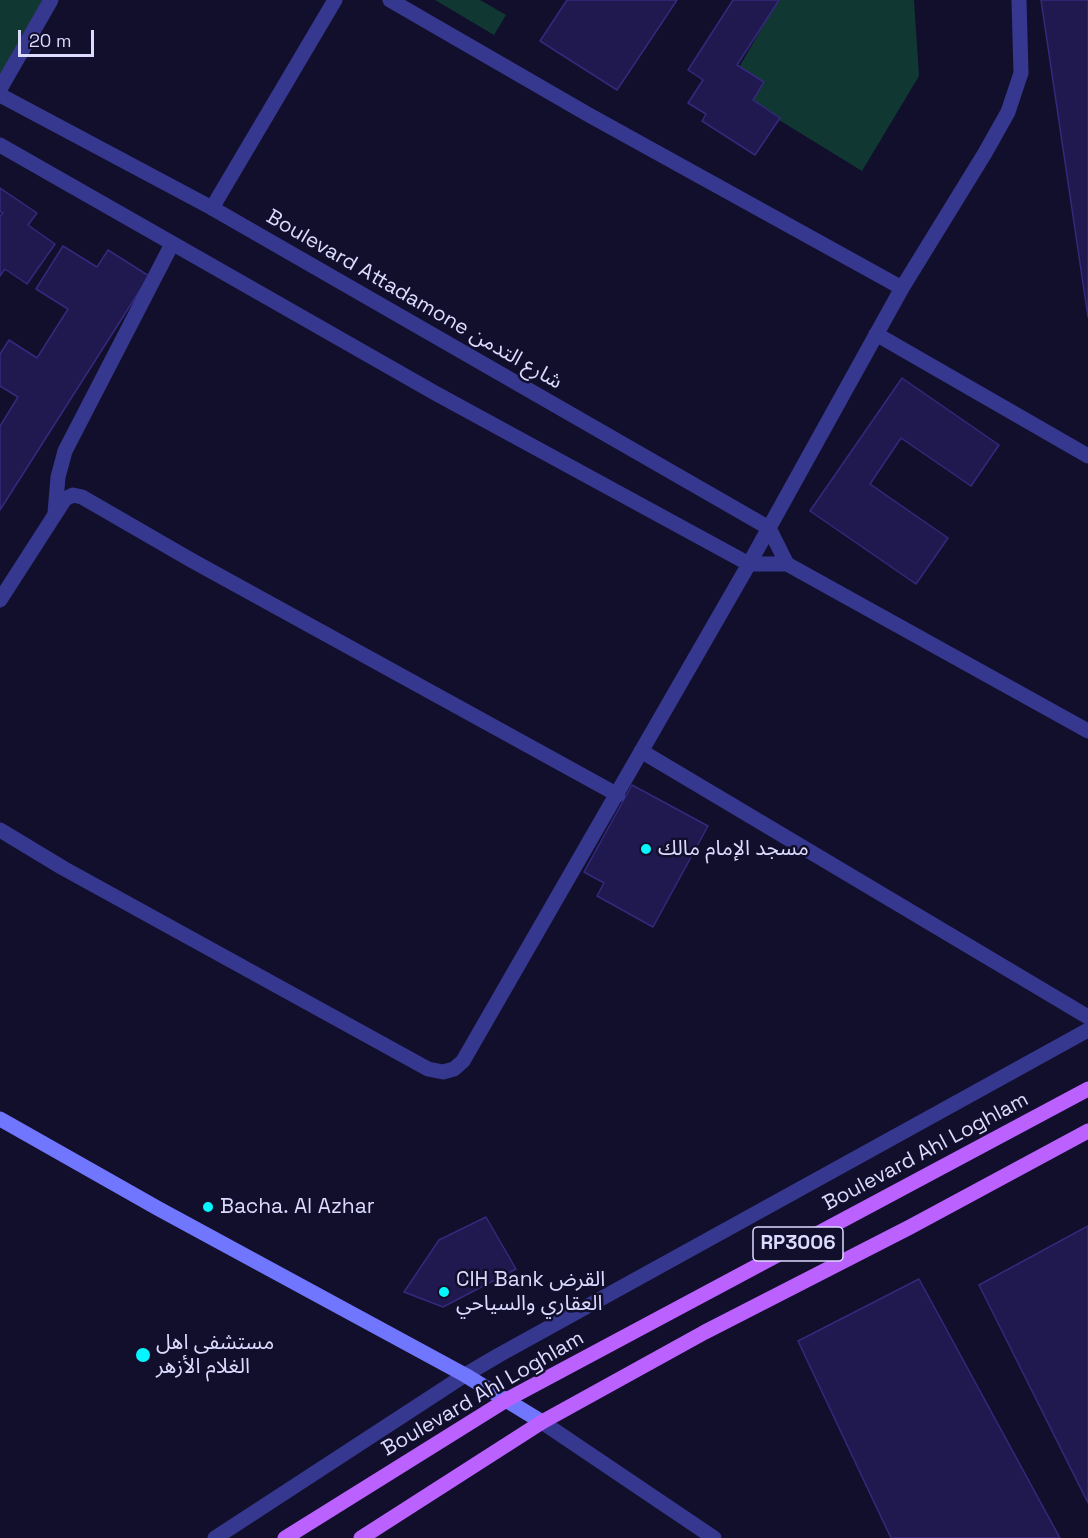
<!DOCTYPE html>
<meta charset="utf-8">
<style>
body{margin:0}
#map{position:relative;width:1088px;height:1538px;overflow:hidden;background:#120f2c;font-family:"Space Grotesk",sans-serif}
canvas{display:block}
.scale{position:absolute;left:18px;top:30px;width:76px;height:27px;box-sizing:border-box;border:3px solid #dcdaff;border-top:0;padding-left:8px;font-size:18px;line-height:21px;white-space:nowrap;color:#dcdaff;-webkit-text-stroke:4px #120f2c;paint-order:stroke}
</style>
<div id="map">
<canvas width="1088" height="1538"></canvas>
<div class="scale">20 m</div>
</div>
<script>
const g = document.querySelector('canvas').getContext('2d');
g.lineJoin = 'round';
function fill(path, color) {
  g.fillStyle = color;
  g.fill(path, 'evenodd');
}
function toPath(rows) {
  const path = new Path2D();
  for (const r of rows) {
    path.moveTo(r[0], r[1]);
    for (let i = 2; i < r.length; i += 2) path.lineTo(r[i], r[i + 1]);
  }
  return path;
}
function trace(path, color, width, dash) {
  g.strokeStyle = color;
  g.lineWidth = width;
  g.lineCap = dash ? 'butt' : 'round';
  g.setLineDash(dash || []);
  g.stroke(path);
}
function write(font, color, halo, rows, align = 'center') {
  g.font = font + ' "Space Grotesk","Noto Sans Arabic",sans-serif';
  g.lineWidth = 5;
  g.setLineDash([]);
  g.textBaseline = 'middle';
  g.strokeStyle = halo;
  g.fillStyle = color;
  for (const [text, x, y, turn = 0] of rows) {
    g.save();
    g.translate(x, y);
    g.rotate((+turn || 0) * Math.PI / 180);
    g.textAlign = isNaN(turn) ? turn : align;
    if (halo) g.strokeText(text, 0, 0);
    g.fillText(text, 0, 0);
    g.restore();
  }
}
fill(toPath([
 [0,0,50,0,0,88],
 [435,0,480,0,506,15,494,35],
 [778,0,914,0,919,76,862,171,727,88]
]), '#113733');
const building = toPath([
 [567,0,677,0,617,90,540,41,567,0],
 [733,0,779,0,737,65,764,82,753,100,780,118,755,155,702,121,706,114,688,103,703,80,688,70,733,0],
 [1041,0,1088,0,1088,317,1041,0],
 [0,188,37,213,28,225,55,244,27,284,5,269,0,276,0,216,3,213,0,211,0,188],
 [63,246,97,267,108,250,149,276,0,510,0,426,18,397,0,386,0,354,9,340,37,358,68,309,36,289,63,246],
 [902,378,999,445,971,486,901,438,870,484,948,538,916,584,810,511,902,378],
 [632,785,708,826,653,927,597,896,604,883,584,872,632,785],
 [486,1217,516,1269,443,1307,404,1292,439,1240,486,1217],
 [1088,1226,1088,1503,979,1285,1088,1226],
 [919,1279,1060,1538,891,1538,798,1341,919,1279]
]);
fill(building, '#20194f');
trace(building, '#34297d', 1.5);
trace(toPath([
 [212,208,335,0],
 [55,513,58,477,65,451,172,244]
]), '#36388f', 15);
trace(toPath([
 [390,0,589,115,902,288],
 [0,89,51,0],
 [0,95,212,208,769,528,787,564],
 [0,145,435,393,749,564,787,564,1088,731],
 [876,334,1088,456],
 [0,600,65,499,73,495,82,497,191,560,618,795],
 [641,751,1088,1017],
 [0,830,63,868,428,1069,443,1072,454,1069,463,1061,749,564,902,288,985,153,1008,112,1021,73,1019,0],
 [542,1422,714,1538],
 [215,1538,465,1375,499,1355,1088,1030]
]), '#36388f', 15);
trace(toPath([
 [0,1119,159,1209,465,1375,542,1422]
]), '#7176ff', 15);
trace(toPath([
 [285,1538,508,1399,1088,1089],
 [361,1538,542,1422,705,1332,910,1227,1088,1131]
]), '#ba61ff', 15);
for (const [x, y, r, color] of [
 [646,849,6,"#06f6ff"],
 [208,1207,6,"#06f6ff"],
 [444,1292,6,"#06f6ff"],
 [143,1355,8,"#06f6ff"]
]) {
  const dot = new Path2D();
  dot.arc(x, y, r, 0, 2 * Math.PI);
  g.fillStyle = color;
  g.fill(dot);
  trace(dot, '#120f2c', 2);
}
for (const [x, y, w] of [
 [798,1244,90]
]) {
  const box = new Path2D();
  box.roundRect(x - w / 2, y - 17, w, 34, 4.5);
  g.fillStyle = '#120f2c';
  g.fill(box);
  trace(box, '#dcdaff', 1.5);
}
write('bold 20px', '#dcdaff', null, [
 ["RP3006",798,1244]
]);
write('21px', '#dcdaff', '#120f2c', [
 ["Boulevard Attadamone شارع التدمن",414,300,30],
 ["Boulevard Ahl Loghlam",926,1152,-28],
 ["Boulevard Ahl Loghlam",483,1394,-30]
]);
write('21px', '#dcdaff', '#120f2c', [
 ["مسجد الإمام مالك",658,849],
 ["Bacha. Al Azhar",220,1207],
 ["CIH Bank القرض",456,1280],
 ["العقاري والسياحي",456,1304],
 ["مستشفى اهل",156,1343],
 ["الغلام الأزهر",156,1367]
], 'left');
</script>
